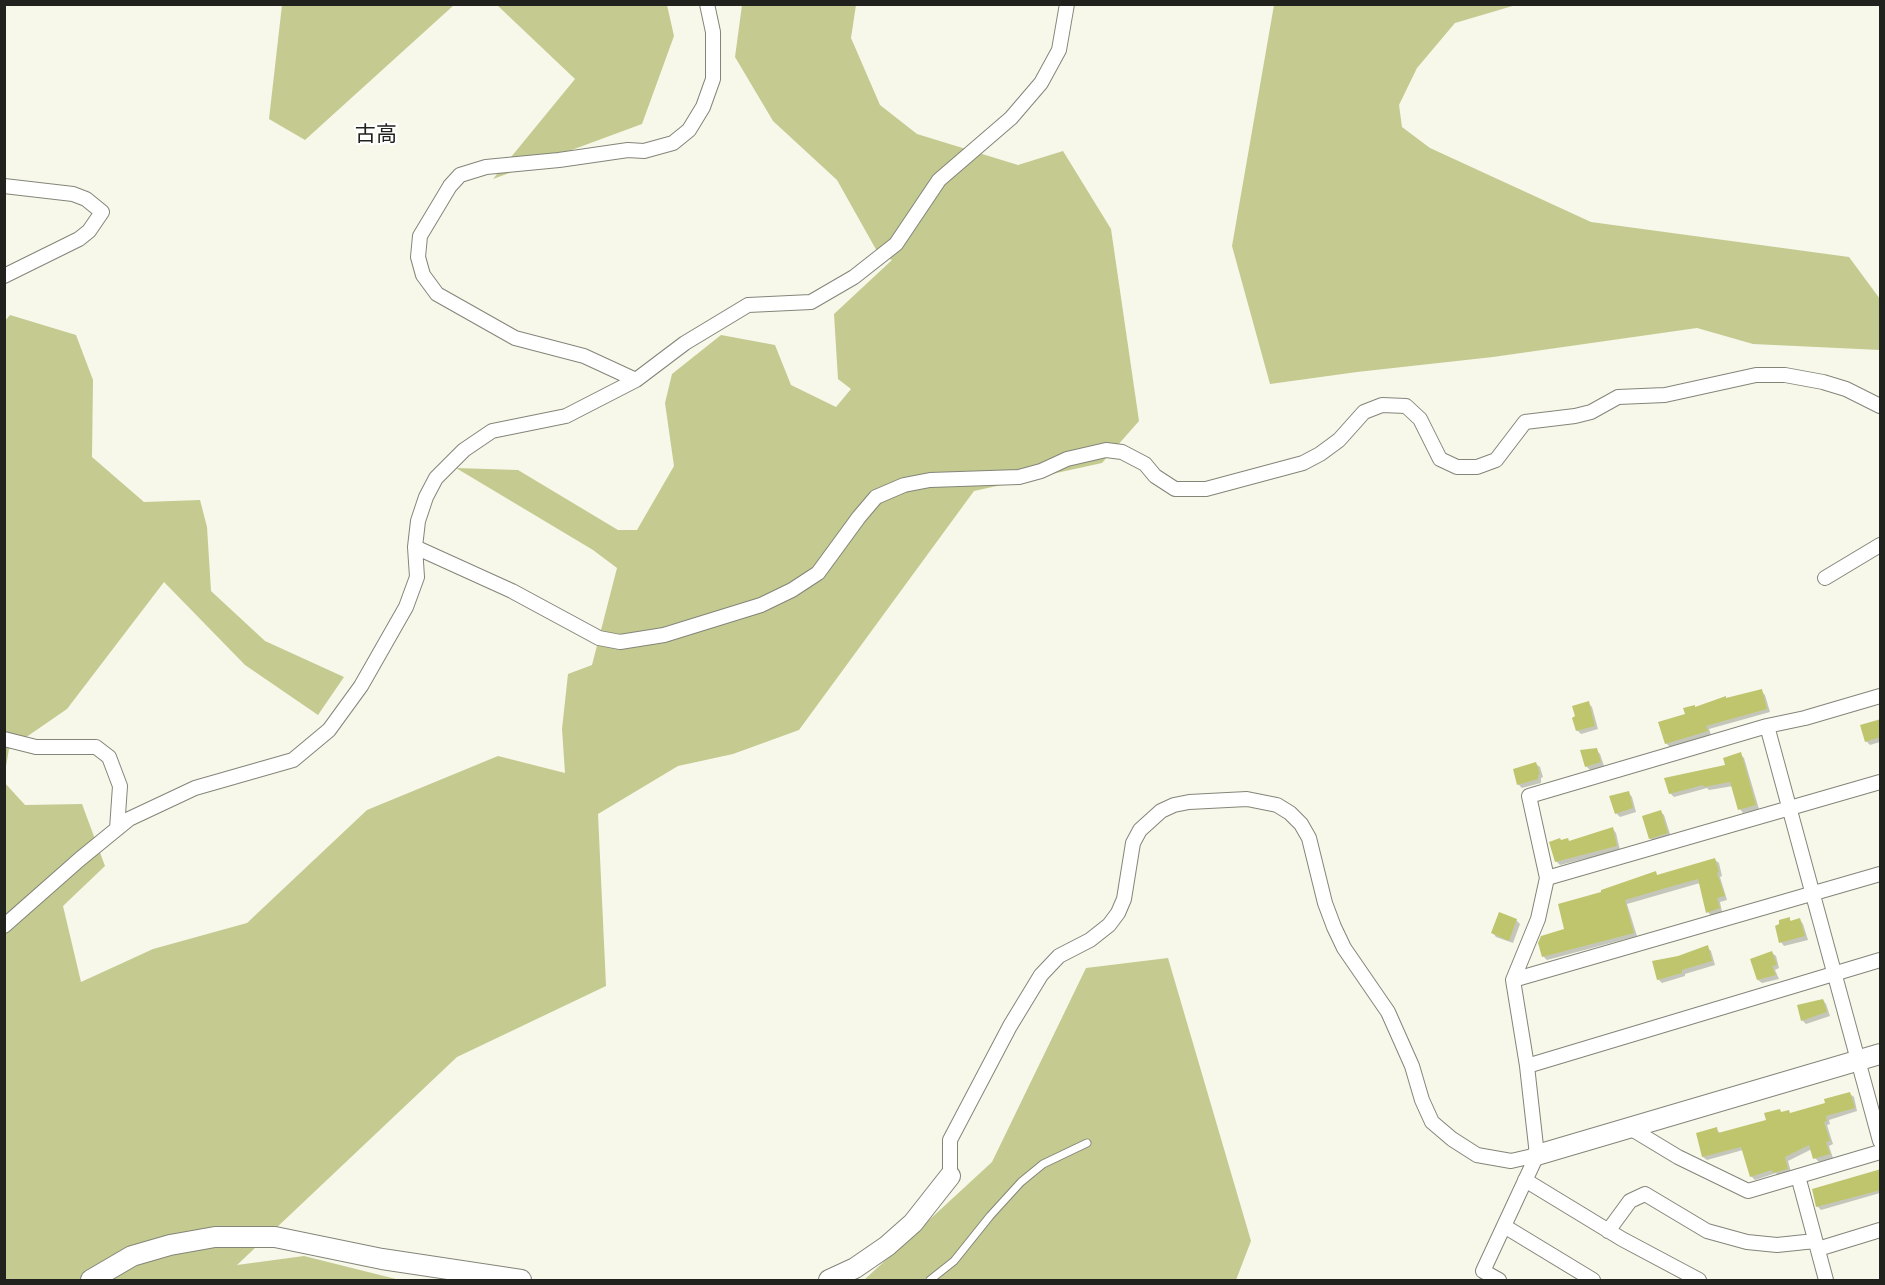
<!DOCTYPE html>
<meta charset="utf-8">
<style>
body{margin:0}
#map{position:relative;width:1885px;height:1285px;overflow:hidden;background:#f7f8ea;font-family:"Sofia Sans Condensed",sans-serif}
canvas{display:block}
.frame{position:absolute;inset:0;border:6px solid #21221d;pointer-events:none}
</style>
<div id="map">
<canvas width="1885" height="1285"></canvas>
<div class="frame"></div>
</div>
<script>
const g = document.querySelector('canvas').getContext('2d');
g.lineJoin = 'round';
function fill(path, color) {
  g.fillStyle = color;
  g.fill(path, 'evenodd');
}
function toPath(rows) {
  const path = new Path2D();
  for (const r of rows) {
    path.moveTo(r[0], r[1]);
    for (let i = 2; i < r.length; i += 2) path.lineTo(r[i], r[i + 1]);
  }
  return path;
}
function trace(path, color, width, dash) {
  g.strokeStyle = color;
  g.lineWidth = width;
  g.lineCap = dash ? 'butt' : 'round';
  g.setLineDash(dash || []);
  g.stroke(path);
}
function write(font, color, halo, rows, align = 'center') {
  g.font = font + ' "Sofia Sans Condensed","Noto Sans JP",sans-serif';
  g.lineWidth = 4.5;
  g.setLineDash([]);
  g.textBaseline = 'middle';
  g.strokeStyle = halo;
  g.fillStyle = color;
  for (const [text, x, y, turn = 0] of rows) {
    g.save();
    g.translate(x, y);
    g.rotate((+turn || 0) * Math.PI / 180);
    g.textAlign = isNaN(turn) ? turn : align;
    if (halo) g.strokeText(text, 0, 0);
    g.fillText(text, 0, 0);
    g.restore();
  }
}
fill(toPath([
 [282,5,282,4,454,5,305,140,269,119],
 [497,5,667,5,674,36,642,124,493,179,575,79],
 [742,5,856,5,851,38,880,105,917,134,1018,165,1063,151,1111,229,1139,421,1102,463,974,491,799,730,733,754,678,766,598,814,606,986,457,1057,237,1265,304,1256,400,1280,5,1280,4,782,25,805,82,804,105,866,63,906,81,982,153,949,247,923,367,810,498,756,565,773,562,729,568,674,592,665,617,568,593,550,456,468,518,470,618,530,637,530,674,466,665,403,672,374,721,335,775,345,791,385,836,407,851,389,838,379,834,314,892,260,878,253,837,180,773,121,735,57],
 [1274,5,1516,5,1455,23,1417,68,1399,105,1402,127,1430,148,1591,222,1849,257,1880,299,1880,350,1753,344,1697,328,1493,357,1357,372,1270,384,1232,246],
 [10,315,76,335,93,380,92,457,144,502,200,500,207,527,211,591,265,641,344,677,318,715,245,665,164,582,67,709,9,749,4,778,6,536,4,322],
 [1168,958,1251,1241,1236,1280,864,1280,992,1162,1086,968]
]), '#c5ca91');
fill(toPath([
 [1761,691,1765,695,1770,712,1709,729,1711,735,1670,747,1666,743,1687,715,1696,709],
 [1588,703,1592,707,1598,729,1581,734,1577,730],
 [1880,720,1880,742,1870,745,1866,741],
 [1596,750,1600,754,1604,766,1590,770,1586,766],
 [1740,754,1744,758,1759,809,1743,813,1740,809,1733,786,1709,790,1707,788,1674,797,1670,793,1727,766],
 [1536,764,1540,767,1543,777,1541,778,1541,783,1522,788,1518,784],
 [1629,793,1632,797,1636,812,1620,817,1616,813],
 [1661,812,1664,815,1671,837,1654,842,1650,838],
 [1613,829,1616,833,1620,850,1560,865,1556,861,1570,842],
 [1715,860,1719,863,1722,876,1720,877,1727,900,1720,902,1722,912,1711,916,1708,912,1700,883,1627,904,1637,936,1547,960,1544,957,1539,943,1566,930,1603,893,1655,873,1658,876],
 [1789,919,1792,922,1800,920,1803,924,1808,940,1784,946,1781,942,1781,925],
 [1516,920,1520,924,1513,943,1496,937,1493,933],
 [1707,947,1711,951,1715,965,1685,974,1685,976,1662,983,1658,979,1679,957],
 [1772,953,1776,956,1779,968,1775,970,1779,979,1762,983,1758,980],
 [1823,1000,1826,1004,1830,1016,1806,1024,1802,1020],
 [1850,1094,1854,1097,1857,1111,1829,1120,1830,1124,1827,1125,1833,1144,1829,1146,1833,1158,1819,1162,1815,1158,1812,1149,1788,1161,1791,1172,1778,1176,1776,1173,1755,1180,1751,1176,1743,1150,1707,1160,1703,1157,1698,1134,1716,1129,1721,1134,1768,1122,1782,1114,1792,1115,1827,1104],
 [1880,1170,1880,1193,1821,1210,1817,1206]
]), '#0003');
fill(toPath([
 [1762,689,1767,709,1706,726,1708,731,1665,744,1658,722,1685,714,1683,708,1695,705,1695,707,1726,696,1726,698],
 [1589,701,1595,726,1576,731,1572,718,1575,716,1572,706],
 [1881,719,1881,737,1865,742,1860,725],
 [1597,748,1601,762,1585,767,1580,750],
 [1741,752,1756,805,1738,810,1730,782,1704,787,1703,785,1669,794,1664,778,1725,765,1723,758],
 [1536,762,1540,774,1538,775,1538,779,1517,785,1513,769],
 [1629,791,1633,808,1615,814,1609,796],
 [1661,810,1668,833,1649,839,1642,816],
 [1613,827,1617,846,1555,862,1549,842,1560,838,1561,840,1568,838,1569,841],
 [1715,858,1719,872,1717,873,1725,896,1717,898,1720,908,1706,913,1698,879,1666,888,1625,900,1634,933,1542,957,1538,943,1541,936,1564,929,1558,904,1601,892,1601,890,1656,871,1657,875],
 [1499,912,1517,919,1509,941,1491,933],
 [1790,917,1790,921,1800,918,1805,936,1779,943,1775,926,1779,924,1779,920],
 [1708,945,1712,961,1682,970,1682,973,1657,980,1652,961,1678,956],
 [1772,951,1777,965,1772,966,1776,975,1757,980,1750,959],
 [1823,999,1827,1012,1801,1021,1797,1005],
 [1850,1092,1855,1108,1826,1116,1827,1121,1824,1122,1830,1141,1826,1142,1830,1154,1813,1159,1809,1145,1785,1157,1788,1169,1773,1173,1772,1170,1750,1177,1741,1147,1702,1157,1696,1133,1717,1127,1718,1133,1766,1120,1764,1113,1780,1109,1781,1112,1789,1110,1790,1113,1825,1103,1824,1099],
 [1881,1169,1881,1190,1816,1207,1812,1189]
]), '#bfc56c');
const lane = toPath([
 [930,1280,954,1261,990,1216,1021,1182,1043,1164,1087,1143]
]);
const street = toPath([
 [4,186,73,194,86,199,102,212,89,231,79,239,4,276],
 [636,380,584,356,515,338,437,294,423,275,418,257,420,236,450,186,460,175,486,167,559,160,628,150,644,151,673,143,689,130,703,107,713,79,713,32,707,4],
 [415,547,512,591,599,638,620,642,664,635,761,605,792,590,818,573,859,517,876,497,904,485,930,480,1019,477,1041,471,1067,459,1106,450,1122,452,1145,464,1155,476,1175,489,1206,489,1303,463,1320,454,1339,440,1364,412,1382,405,1406,406,1420,419,1440,459,1457,467,1477,467,1496,460,1525,422,1575,416,1591,412,1618,397,1665,395,1756,375,1785,375,1823,382,1846,389,1880,406],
 [1825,578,1880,545],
 [1767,726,1880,1141],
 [4,739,36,747,96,747,109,757,120,786,117,829],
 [1547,878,1880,782],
 [4,926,80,859,129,819,195,788,293,760,329,730,361,686,406,607,417,577,415,547,418,521,426,497,436,478,464,450,492,431,566,416,636,380,685,343,748,305,811,302,854,277,896,244,939,180,1011,118,1041,83,1059,50,1067,4],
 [1513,980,1880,874],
 [1527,1066,1880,960],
 [1630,1128,1678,1157,1748,1191,1880,1152],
 [950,1176,950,1140,1010,1026,1041,975,1059,956,1090,940,1109,925,1118,913,1124,899,1133,843,1140,830,1161,811,1174,805,1189,802,1247,799,1277,805,1290,813,1301,824,1309,838,1325,903,1334,927,1344,948,1388,1012,1412,1066,1422,1100,1432,1122,1452,1139,1477,1155,1511,1161,1537,1155],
 [1798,1176,1826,1280],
 [1525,1180,1622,1239,1699,1280],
 [1504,1226,1593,1280],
 [1608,1231,1630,1201,1645,1194,1707,1231,1747,1242,1777,1245,1815,1241],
 [1818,1249,1880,1230],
 [1499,1280,1483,1271,1537,1155,1527,1066,1513,980,1538,919,1547,878,1529,796,1767,726,1805,718,1880,696]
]);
const secondary = toPath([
 [1537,1155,1880,1054],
 [91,1280,132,1256,170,1245,215,1237,275,1237,382,1259,521,1280],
 [829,1280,855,1268,887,1246,913,1223,950,1176]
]);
trace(lane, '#848579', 9);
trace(street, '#848579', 16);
trace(secondary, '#848579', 22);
trace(lane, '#fff', 7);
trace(street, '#fff', 14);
trace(secondary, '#fff', 20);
write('21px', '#21221d', '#fff', [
 ["古高",376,136]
]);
</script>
